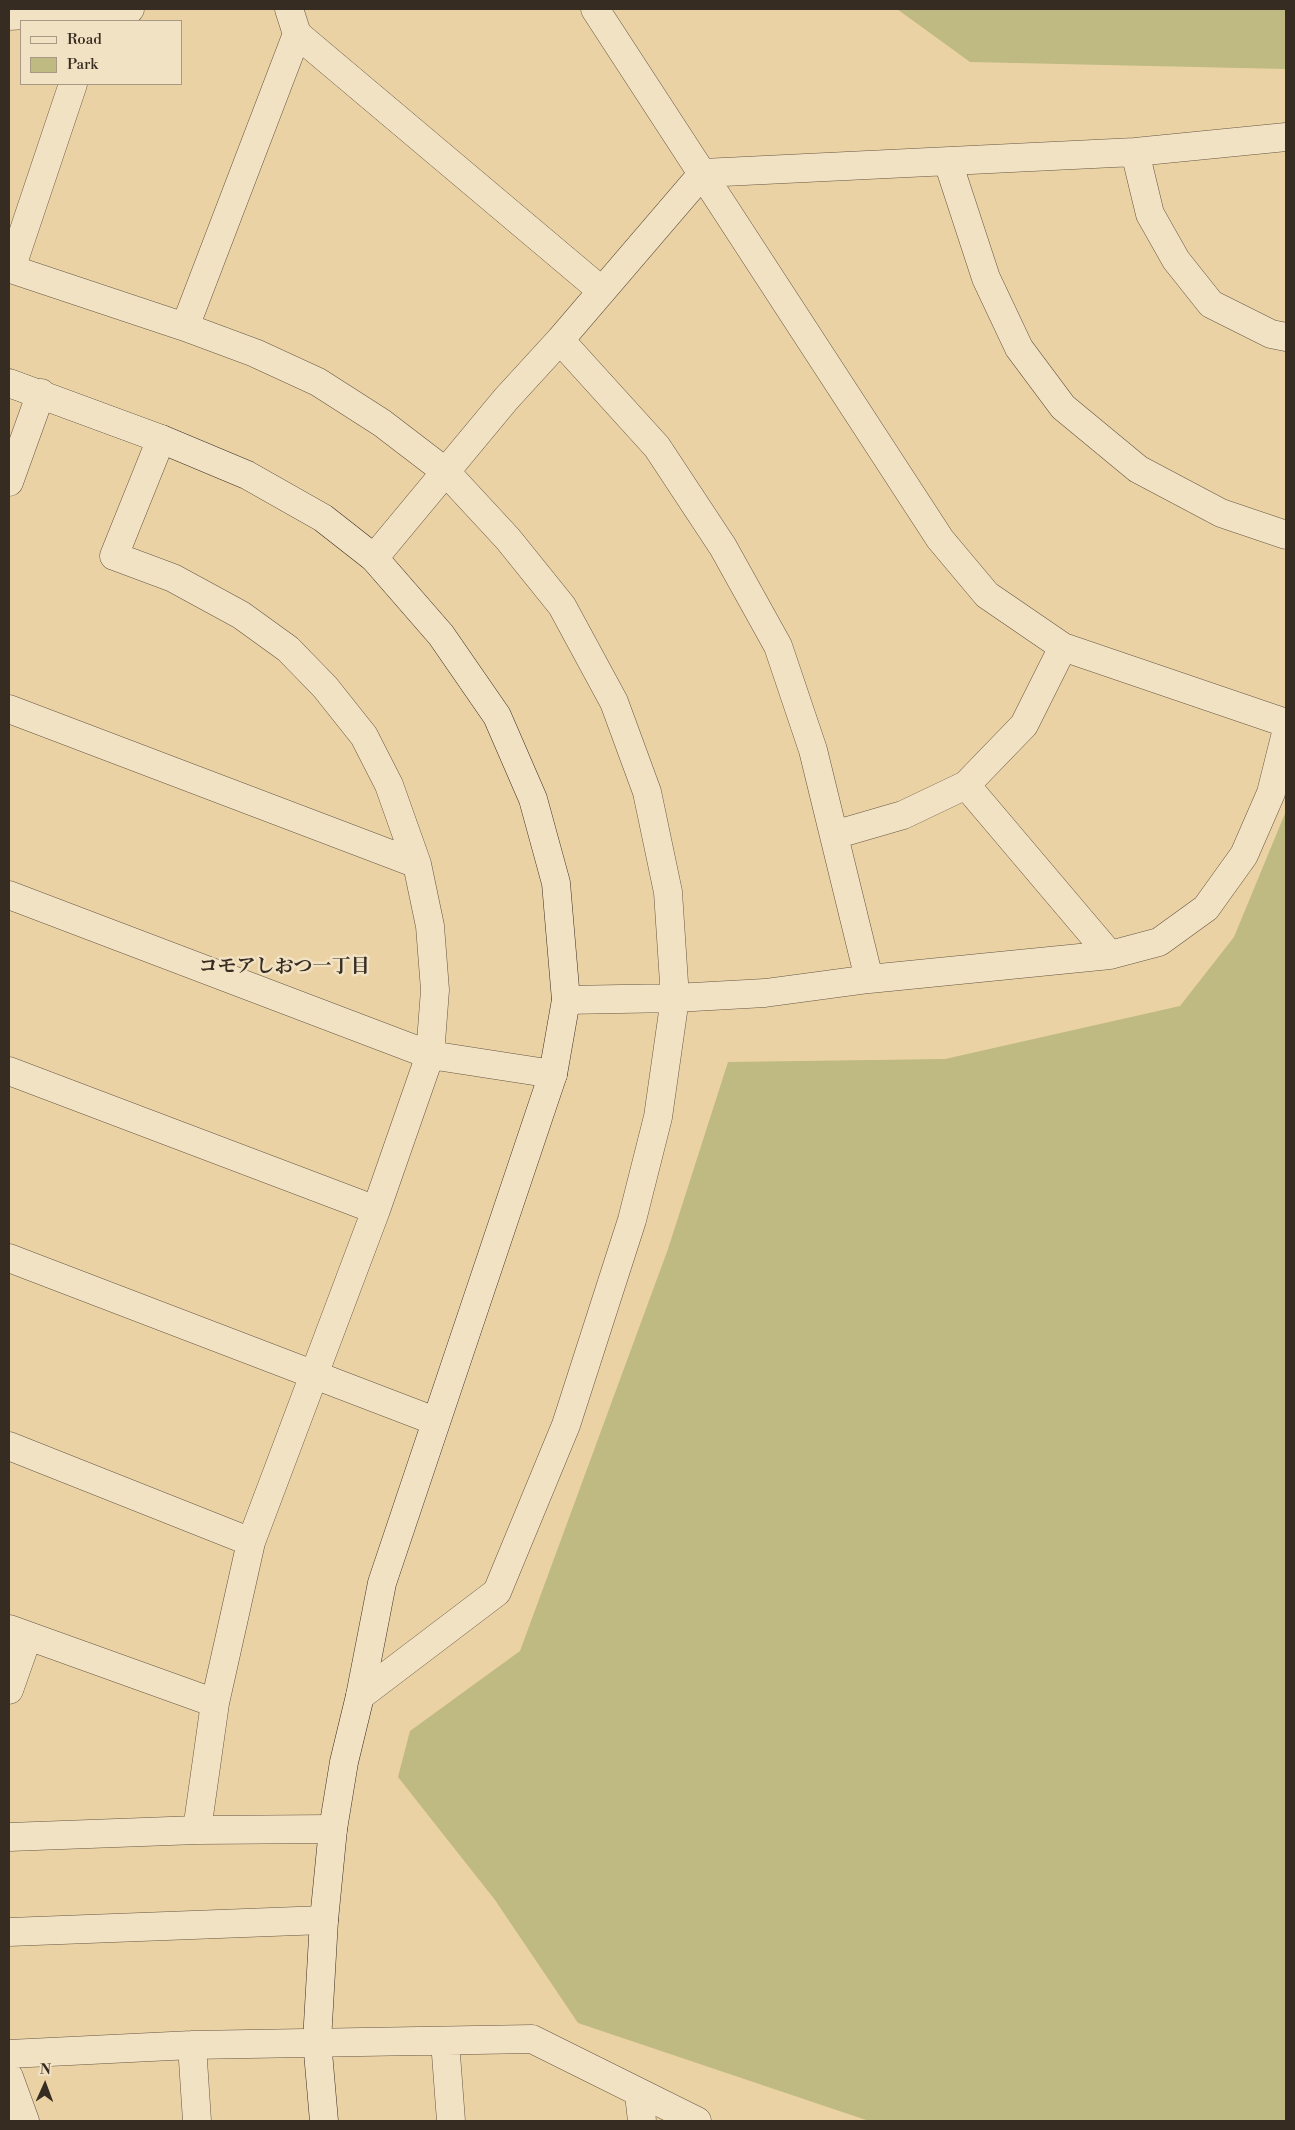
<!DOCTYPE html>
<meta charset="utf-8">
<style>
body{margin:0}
#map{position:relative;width:1295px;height:2130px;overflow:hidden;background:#ebd2a4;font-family:"Libre Bodoni",serif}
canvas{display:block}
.frame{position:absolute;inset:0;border:10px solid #372c21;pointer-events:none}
.legend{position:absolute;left:20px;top:20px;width:162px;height:65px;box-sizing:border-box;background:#f2e2c4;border:1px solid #a79983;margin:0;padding:6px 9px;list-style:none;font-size:15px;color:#372c21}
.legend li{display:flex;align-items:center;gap:10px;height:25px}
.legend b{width:25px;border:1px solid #a79983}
.north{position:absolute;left:20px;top:2060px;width:50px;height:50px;-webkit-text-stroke:4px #f2e2c4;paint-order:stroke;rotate:2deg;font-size:14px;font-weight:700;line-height:20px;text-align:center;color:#372c21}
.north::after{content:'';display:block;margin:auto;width:18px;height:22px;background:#372c21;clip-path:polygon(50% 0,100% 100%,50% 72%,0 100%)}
</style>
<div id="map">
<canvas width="1295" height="2130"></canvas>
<div class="frame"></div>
<ul class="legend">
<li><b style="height:6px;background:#f2e2c4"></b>Road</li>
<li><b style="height:14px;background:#beba81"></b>Park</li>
</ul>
<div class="north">N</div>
</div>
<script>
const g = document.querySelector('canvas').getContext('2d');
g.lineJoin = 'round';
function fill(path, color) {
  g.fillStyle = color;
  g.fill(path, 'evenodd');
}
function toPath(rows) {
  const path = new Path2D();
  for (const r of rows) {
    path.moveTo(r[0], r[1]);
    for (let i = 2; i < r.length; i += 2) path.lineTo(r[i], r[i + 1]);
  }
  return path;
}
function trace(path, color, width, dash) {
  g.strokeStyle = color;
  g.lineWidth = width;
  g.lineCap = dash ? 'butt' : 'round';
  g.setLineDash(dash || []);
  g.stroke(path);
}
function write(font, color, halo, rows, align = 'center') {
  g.font = font + ' "Libre Bodoni","Noto Serif JP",serif';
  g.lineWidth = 5;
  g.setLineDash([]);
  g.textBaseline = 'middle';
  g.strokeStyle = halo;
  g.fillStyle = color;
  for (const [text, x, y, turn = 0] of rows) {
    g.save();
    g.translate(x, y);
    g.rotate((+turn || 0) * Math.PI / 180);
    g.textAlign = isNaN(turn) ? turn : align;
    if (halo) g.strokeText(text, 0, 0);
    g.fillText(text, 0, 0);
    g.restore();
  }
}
fill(toPath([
 [897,9,1286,9,1286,69,970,62],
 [1286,811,1286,2121,869,2121,578,2023,495,1900,398,1777,410,1731,520,1651,668,1249,728,1062,945,1059,1180,1006,1234,937]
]), '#beba81');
const street = toPath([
 [595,9,940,539,987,595,1063,647,1286,723],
 [9,16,130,9],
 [297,34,602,291],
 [73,84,11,269,185,327,255,353,318,382,382,423,446,472,508,539,562,606,614,702,647,792,668,892,675,998,658,1117,632,1220,566,1425,497,1592,360,1696],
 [1135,152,1150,214,1176,260,1211,304,1271,334,1286,337],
 [948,162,986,278,1019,348,1063,407,1138,469,1221,513,1286,535],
 [185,327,297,34,289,9],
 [560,340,657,447,723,547,778,646,813,750,869,979],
 [161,439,114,556,173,578,241,615,288,649,325,687,364,736,389,785,417,864,430,926,435,990,430,1055,376,1210,251,1542,215,1703,197,1830],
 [9,482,41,393],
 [374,558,506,399,560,340,703,173,1135,152,1286,137],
 [9,709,417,864],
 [966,785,1110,955],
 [834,835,903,815,966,785,1024,725,1063,647],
 [9,895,430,1055,553,1074],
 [566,1000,675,998,765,993,869,979,1110,955,1159,942,1206,908,1244,855,1271,793,1286,733],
 [9,1071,376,1210],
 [9,1258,435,1421],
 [9,1446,251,1542],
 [9,1629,215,1703],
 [9,1690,28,1636],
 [9,1837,197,1830,333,1829],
 [9,1932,324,1920],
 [445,2041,451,2121],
 [192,2045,197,2121],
 [9,2054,192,2045,532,2039,697,2121],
 [9,2077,25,2121],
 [639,2094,642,2121]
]);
const secondary = toPath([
 [9,383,161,439,247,475,323,518,374,558,441,635,497,716,533,799,556,883,566,1000,553,1074,382,1583,360,1696,344,1762,333,1829,324,1920,317,2041,324,2121]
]);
trace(street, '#645642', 29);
trace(secondary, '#372c21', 29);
trace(street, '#f2e2c4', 28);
trace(secondary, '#f2e2c4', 28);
write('bold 19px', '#372c21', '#f2e2c4', [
 ["コモアしおつ一丁目",284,967]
]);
</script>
